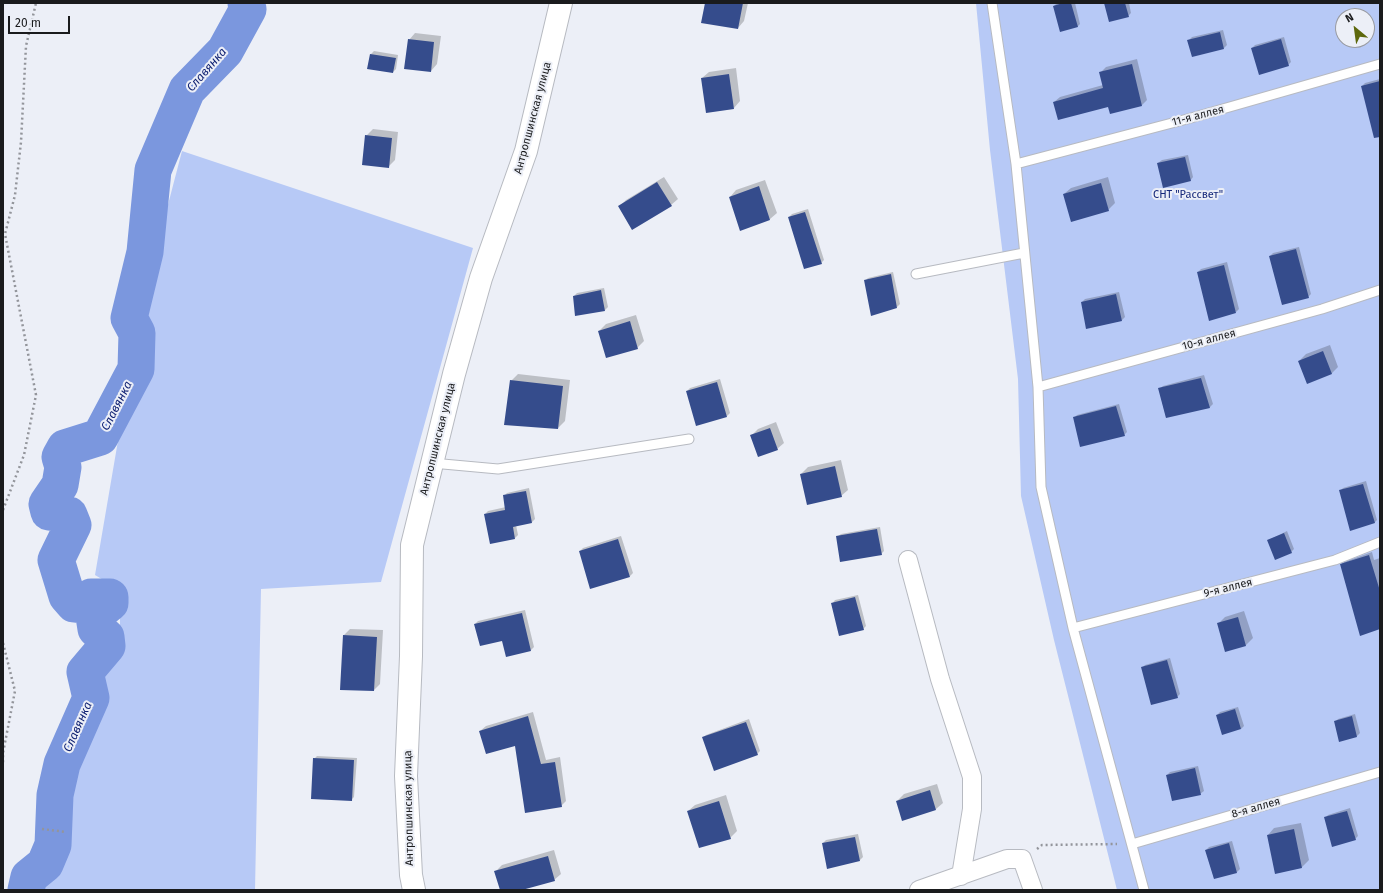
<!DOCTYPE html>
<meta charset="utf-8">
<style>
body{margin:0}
#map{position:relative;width:1383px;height:893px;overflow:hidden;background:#eceff7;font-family:"Fira Sans",sans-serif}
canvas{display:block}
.frame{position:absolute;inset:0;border:4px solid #1a1b1d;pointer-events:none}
.north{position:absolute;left:1335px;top:8px;width:40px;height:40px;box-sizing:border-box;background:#eceff7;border:1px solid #989aa0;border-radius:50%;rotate:331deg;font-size:11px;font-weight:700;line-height:16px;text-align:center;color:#1a1b1d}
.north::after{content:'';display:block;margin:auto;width:14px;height:18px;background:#5d680d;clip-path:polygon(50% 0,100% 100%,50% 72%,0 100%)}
.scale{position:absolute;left:8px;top:16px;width:62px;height:18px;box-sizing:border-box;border:2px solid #1a1b1d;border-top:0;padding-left:5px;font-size:12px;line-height:14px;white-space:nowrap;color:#1a1b1d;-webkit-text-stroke:3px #eceff7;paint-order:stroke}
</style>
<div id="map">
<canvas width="1383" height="893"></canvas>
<div class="frame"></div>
<div class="north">N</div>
<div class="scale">20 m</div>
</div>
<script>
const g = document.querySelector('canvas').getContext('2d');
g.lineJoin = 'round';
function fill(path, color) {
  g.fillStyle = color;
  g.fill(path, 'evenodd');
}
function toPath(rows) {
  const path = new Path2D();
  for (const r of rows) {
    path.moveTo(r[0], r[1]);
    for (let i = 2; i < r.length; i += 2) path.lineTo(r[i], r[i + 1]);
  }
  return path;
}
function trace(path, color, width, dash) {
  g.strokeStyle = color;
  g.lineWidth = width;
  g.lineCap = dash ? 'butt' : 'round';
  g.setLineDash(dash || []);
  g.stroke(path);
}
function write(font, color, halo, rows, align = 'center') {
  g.font = font + ' "Fira Sans",sans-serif';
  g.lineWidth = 4;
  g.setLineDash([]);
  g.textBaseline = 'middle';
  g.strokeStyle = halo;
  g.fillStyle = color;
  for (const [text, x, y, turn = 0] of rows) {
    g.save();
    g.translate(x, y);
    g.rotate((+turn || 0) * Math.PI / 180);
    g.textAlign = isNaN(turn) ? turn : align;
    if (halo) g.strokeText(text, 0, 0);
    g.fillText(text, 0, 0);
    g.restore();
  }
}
fill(toPath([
 [976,3,1380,3,1380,890,1117,890,1054,640,1021,496,1018,379,990,150],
 [1343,16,1367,16,1367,40,1343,40],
 [182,151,473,248,381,582,261,589,255,890,39,890,65,839,66,792,88,718,94,684,120,653,120,590,95,575,120,429,144,335,158,243]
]), '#b7c9f6');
fill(toPath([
 [706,3,748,3,744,21,738,28],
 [1057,3,1075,3,1080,24,1077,27,1054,6],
 [1108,3,1129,3,1131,13,1128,16],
 [1223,30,1227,45,1224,48,1189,40,1192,37],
 [415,33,441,36,437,64,431,71,409,40],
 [1284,37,1291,62,1288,65,1252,48,1255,45],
 [374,51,398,55,396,69,393,72,368,68,371,54],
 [1137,59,1147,100,1142,105,1109,106,1054,102,1060,97,1103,85,1100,73,1106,67],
 [736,68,740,101,734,108,702,78,709,72],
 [1380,79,1380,121,1362,86,1365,83],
 [373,129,398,132,395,160,388,167,366,136],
 [1188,155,1193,177,1190,181,1158,163,1162,160],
 [664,177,678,199,671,205,619,207,626,200],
 [1108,177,1115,203,1108,210,1064,194,1071,188],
 [765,180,777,213,770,219,741,229,730,197,736,190],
 [808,209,824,260,821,263,789,217,792,214],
 [1299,247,1311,294,1308,297,1270,256,1273,253],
 [1227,262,1239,309,1236,312,1198,272,1201,269],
 [893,272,900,304,897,307,865,281,868,278],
 [604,288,608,307,605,310,576,315,574,296,577,293],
 [1119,292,1125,317,1122,320,1082,302,1085,299],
 [636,315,644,341,637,348,599,331,606,324],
 [1330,345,1338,367,1331,374,1299,361,1306,354],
 [518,374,570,380,565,421,558,428,511,381],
 [1204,375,1213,404,1210,407,1166,417,1159,389,1163,386],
 [720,379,730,413,727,416,687,391,690,388],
 [1119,404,1127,432,1124,435,1074,418,1077,415],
 [776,422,784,443,777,449,751,436,758,429],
 [841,460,848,490,841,496,801,474,808,467],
 [1366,481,1377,520,1374,523,1340,491,1343,488],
 [529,488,535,519,532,522,516,525,518,535,515,538,485,514,488,511,506,507,504,496,507,493],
 [880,527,884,551,881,554,837,537,841,534],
 [1287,531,1294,549,1291,552,1269,540],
 [621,536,633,573,630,576,580,551,583,548],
 [1372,552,1374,560,1380,558,1380,628,1341,565,1344,562],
 [858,595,866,626,863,629,832,604,835,600],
 [525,610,534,647,531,650,503,640,475,624,478,621],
 [1244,611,1253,638,1246,645,1226,651,1218,624,1225,617],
 [350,629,383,630,380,684,374,690,344,635],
 [1170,658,1180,694,1177,697,1142,668,1145,665],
 [1238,707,1244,726,1241,729,1217,715,1220,712],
 [533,712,546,760,560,757,566,801,561,806,515,745,480,731,486,726],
 [1355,714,1360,733,1357,736,1340,741,1335,722,1338,719],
 [749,719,760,751,757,754,703,738,706,735],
 [317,756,357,758,354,797,351,800,314,759],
 [1198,766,1204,791,1200,794,1167,775,1170,772],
 [937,784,943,803,936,809,903,820,897,801,904,794],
 [726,795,737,831,730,838,688,811,695,805],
 [1350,808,1358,836,1355,839,1325,818,1328,815],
 [1301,823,1309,860,1302,867,1276,873,1268,835,1274,828],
 [858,834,863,857,860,860,823,843,826,840],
 [1232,841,1240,869,1237,872,1214,878,1206,850,1209,847],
 [554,850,561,874,554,880,519,890,501,890,496,871,502,865]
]), '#0003');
trace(toPath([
 [26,890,29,877,45,864,53,845,55,795,62,764,91,698,85,672,107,646,106,637,96,629,94,616,110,603,110,597,91,597,82,605,74,604,67,596,56,560,73,525,69,515,49,512,47,504,60,485,63,467,60,457,65,448,100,437,136,369,137,333,129,318,145,252,153,170,187,90,225,51,248,9,246,3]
]), '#7b97de', 37);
fill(toPath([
 [705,3,743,3,738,29,701,23],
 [1063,3,1071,3,1078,27,1060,32,1053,6],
 [1104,3,1125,3,1129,17,1109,22],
 [1220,32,1224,49,1192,57,1187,40],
 [408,39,434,42,431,72,404,69],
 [1281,39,1289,66,1259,75,1251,48],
 [370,54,396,58,393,73,367,69],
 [1132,64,1142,106,1110,114,1108,107,1058,120,1053,102,1103,88,1099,72],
 [729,74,734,109,706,113,701,78],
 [1380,81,1380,137,1374,138,1361,86],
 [365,135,392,138,389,168,362,165],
 [1185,157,1191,181,1163,188,1157,163],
 [657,182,672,206,632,230,618,206],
 [1101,183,1109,211,1071,222,1063,194],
 [759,186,770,220,740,231,729,197],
 [805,212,822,264,804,269,788,217],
 [1296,249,1309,298,1282,305,1269,256],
 [1224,265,1236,313,1209,321,1197,272],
 [891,274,897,308,871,316,864,280],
 [601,290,605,311,575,316,573,296],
 [1116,294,1122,321,1086,329,1081,302],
 [630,321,638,349,606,358,598,331],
 [1323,351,1332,374,1307,384,1298,361],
 [1201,378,1210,408,1166,418,1158,388],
 [510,380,563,386,558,429,504,425],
 [717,382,727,417,696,426,686,391],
 [1116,406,1125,436,1080,447,1073,417],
 [770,428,778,450,758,457,750,435],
 [835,466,842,497,807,505,800,474],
 [1363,484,1375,523,1350,531,1339,490],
 [526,491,532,523,513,527,515,539,490,544,484,514,505,510,503,495],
 [877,529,882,555,840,562,836,536],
 [1284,533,1292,553,1275,560,1267,540],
 [618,539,630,577,590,589,579,551],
 [1369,555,1380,591,1380,629,1360,636,1340,564],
 [855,597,864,630,839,636,831,603],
 [522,613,531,651,506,657,502,641,480,646,474,624],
 [1238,617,1246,646,1225,652,1217,623],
 [343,635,377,637,374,691,340,690],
 [1167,660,1178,698,1151,705,1141,667],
 [1235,709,1241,729,1222,735,1216,715],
 [528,716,541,764,555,762,562,807,525,813,515,746,486,754,479,731],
 [1352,716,1357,737,1339,742,1334,721],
 [746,722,758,755,714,771,702,737],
 [313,758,354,760,352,801,311,799],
 [1195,768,1201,795,1172,801,1166,775],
 [930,790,936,810,902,821,896,801],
 [719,801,731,839,699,848,687,811],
 [1347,811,1356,840,1332,847,1324,817],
 [1294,829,1302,868,1275,874,1267,835],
 [855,837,860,861,827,869,822,843],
 [1229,843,1237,873,1214,879,1205,850],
 [548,856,555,881,522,890,500,890,494,871]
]), '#354c8c');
const service = toPath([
 [992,3,1016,164,1038,387,1041,487,1073,628,1144,890],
 [1016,164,1191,118,1380,64],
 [916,274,1024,253],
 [1038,387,1322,309,1380,290],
 [432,463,498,469,689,439],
 [1073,628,1335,560,1380,542],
 [1132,844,1380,772]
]);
const minor = toPath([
 [908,560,940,679,972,777,972,809,961,876],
 [919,890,1007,859,1022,859,1033,890]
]);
const tertiary = toPath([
 [414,890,411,875,406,776,411,656,412,545,454,374,481,278,526,151,561,3]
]);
trace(service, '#b7bac1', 11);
trace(minor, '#b7bac1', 20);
trace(tertiary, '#b7bac1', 24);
trace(toPath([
 [3,510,24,455,36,395,5,234,15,195,21,142,26,46,36,3],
 [3,643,15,691,3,753,3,765],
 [42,829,66,832],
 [1037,849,1042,845,1117,844]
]), '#93959b', 2.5, [2, 3]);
trace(service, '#fff', 9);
trace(minor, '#fff', 18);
trace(tertiary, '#fff', 22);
write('11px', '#1a1b1d', '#eceff7', [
 ["11-я аллея",1198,116,-15],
 ["Антропшинская улица",533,118,-75],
 ["10-я аллея",1209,340,-15],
 ["Антропшинская улица",438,439,-76],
 ["9-я аллея",1228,588,-14],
 ["Антропшинская улица",409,808,-91],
 ["8-я аллея",1256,808,-16]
]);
write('11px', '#15287a', '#eceff7', [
 ["СНТ \"Рассвет\"",1188,195]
]);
write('italic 12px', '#102273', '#eceff7', [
 ["Славянка",207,70,-49],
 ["Славянка",117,406,-63],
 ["Славянка",78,727,-66]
]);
</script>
